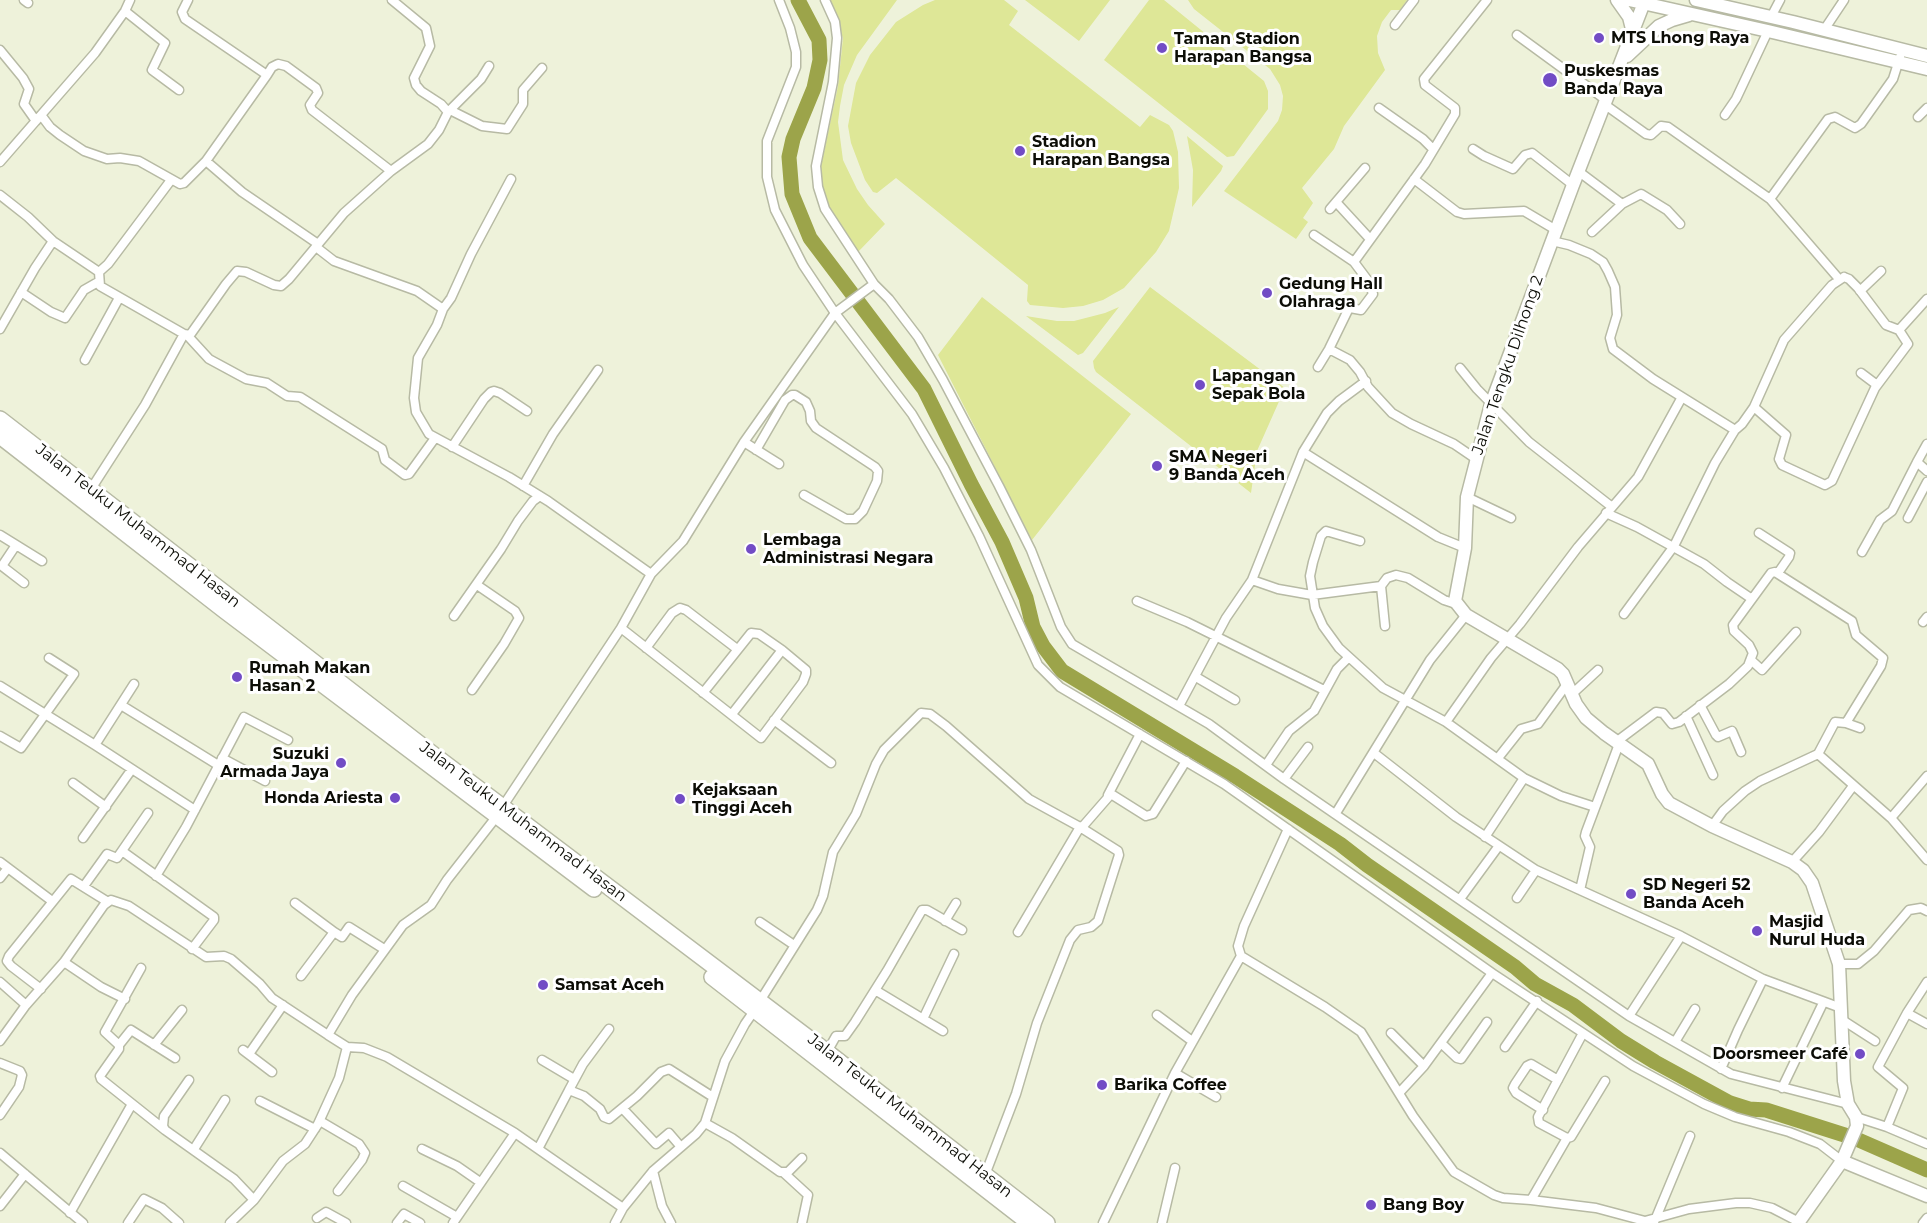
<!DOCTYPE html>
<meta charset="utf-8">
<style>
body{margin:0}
canvas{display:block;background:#eef2da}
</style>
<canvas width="1927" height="1223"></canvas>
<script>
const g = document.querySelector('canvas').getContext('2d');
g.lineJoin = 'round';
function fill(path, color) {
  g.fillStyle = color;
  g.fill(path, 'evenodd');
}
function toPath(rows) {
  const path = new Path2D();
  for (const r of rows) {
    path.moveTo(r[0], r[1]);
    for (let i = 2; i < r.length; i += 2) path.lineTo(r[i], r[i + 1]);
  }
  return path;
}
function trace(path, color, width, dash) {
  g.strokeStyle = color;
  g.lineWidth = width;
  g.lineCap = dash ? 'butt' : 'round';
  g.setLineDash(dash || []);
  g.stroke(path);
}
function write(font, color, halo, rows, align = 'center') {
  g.font = font + ' Montserrat,sans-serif';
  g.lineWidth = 6;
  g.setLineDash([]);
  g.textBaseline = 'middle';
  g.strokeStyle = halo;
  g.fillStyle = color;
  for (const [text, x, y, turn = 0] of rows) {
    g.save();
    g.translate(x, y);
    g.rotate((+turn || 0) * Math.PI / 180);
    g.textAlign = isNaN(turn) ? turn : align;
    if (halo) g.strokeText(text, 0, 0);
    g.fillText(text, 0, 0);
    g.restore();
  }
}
fill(toPath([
 [827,0,897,0,857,55,844,85,840,106,838,122,843,160,857,189,868,205,885,224,858,252,835,219,821,189,821,166,838,86,843,38],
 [935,0,1004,0,1018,11,1009,25,1140,127,1150,115,1169,125,1173,131,1178,152,1179,188,1169,231,1156,252,1124,288,1103,300,1083,306,1063,308,1030,305,1027,301,1028,285,896,178,877,193,873,192,865,180,851,143,848,126,856,83,870,55,896,22,923,5],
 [1025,0,1110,0,1079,41],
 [1149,0,1164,0,1264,81,1268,91,1268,109,1234,156,1227,157,1104,60],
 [1188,0,1407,0,1400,10,1391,10,1382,22,1377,36,1378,53,1385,70,1344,126,1334,149,1302,188,1313,203,1303,218,1308,222,1296,239,1224,191,1278,121,1282,110,1283,96,1280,85,1270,69,1194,9],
 [1187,136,1223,166,1221,171,1192,207,1193,170],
 [1150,287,1285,388,1257,451,1251,493,1096,372,1094,368,1093,361],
 [982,297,1131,414,1032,540,938,355],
 [1119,307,1083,353,1078,355,1026,316,1057,321,1074,321,1105,313]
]), '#dee797');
trace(toPath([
 [798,0,819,40,820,60,814,88,793,139,789,157,792,194,810,238,924,389,971,484,1002,542,1026,598,1033,627,1043,646,1062,671,1235,776,1340,844,1367,865,1515,967,1535,984,1573,1005,1621,1041,1655,1062,1730,1103,1749,1109,1766,1110,1854,1138,1927,1170]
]), '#9ca44a', 15);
const street = toPath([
 [24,0,28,3],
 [188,0,182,12,185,19,267,75,272,67,278,64,286,66,316,88,318,93,310,105,312,110,391,171],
 [779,0,790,28,796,52,796,67,767,141,767,177,775,210,803,265,835,313,912,414,944,468,979,536,1038,665,1060,687,1224,784,1492,973,1633,1066,1704,1104,1735,1117,1789,1132,1820,1144,1842,1161],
 [825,0,835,22,837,38,833,82,816,166,818,187,825,209,874,284,889,299,918,337,943,380,999,486,1031,550,1061,627,1072,644,1209,724,1284,779,1629,1016,1731,1074,1848,1104],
 [125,11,165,43,152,70,179,90],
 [1771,17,1780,0],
 [1395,25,1414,0],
 [1824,30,1844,0],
 [1517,35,1606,100],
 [0,50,23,78,29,89,24,104,36,121],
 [267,75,206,161,242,192,318,244],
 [1604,104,1646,134,1651,135,1661,126,1668,127,1770,199,1839,279],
 [1379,108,1423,139,1433,149],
 [450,110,482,126,507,129,523,104,523,90,542,68],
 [448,112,481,79,489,66],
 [41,115,50,127,60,135,84,151,107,159,120,158,139,161,180,184,184,183,206,161],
 [1725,115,1736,99,1768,31],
 [1918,117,1927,108],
 [1473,149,1484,156,1513,169,1525,155,1532,153,1573,185],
 [0,162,95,53,125,11,130,0],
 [1578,171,1622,204,1592,232],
 [1414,179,1457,212,1464,214,1524,211,1556,230],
 [0,195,28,217,53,241,99,272,100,286,184,334,190,335,226,284,237,271,246,272,274,285,281,286,289,279,344,213,391,171,428,144,439,130,448,112,441,104,421,91,416,85,414,78,430,46,426,28,392,0],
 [1770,199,1828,119,1835,117,1855,128,1861,124,1893,79,1900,57],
 [1336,202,1370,239],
 [1622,204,1641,194,1667,210,1680,224],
 [1330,209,1365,168],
 [1314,235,1354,262],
 [1552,241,1569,245,1591,254,1603,262,1608,271,1615,287,1617,315,1610,338,1613,349,1653,379,1735,430],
 [316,247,334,261,417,291,443,309,437,325,418,358,414,398,416,412,429,434,509,477,548,501,651,574],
 [99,272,108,264,171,180],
 [1844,277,1849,279,1858,288,1886,325,1899,330,1908,344,1875,388,1832,481,1825,485,1782,465,1779,459,1786,435,1754,407,1784,340,1832,285,1844,277],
 [1860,291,1881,271],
 [21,292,51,312,65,318,84,290,98,282],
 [443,309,451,298,471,254,511,179],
 [0,329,35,268,53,241],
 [1899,330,1927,299],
 [187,335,209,359,246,379,267,383,287,396,300,397,382,449,385,460,405,475,409,474,435,438],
 [1329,349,1350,360,1360,372,1368,387,1392,413,1411,424,1454,444,1476,459],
 [85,360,119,298],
 [1318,367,1329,349,1348,310,1350,308,1361,310,1373,294,1369,282,1354,262,1425,164,1455,114,1455,108,1425,85,1424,79,1487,0],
 [1460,368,1477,389,1529,442,1612,507],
 [1861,373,1877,385],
 [744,442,779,464],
 [1927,444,1917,462,1927,471],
 [452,447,484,399,491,392,494,391,500,393,527,411],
 [756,450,785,400,792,395,795,395,806,402,810,411,811,421,816,428,875,467,878,471,877,481,863,511,855,519,846,519,804,495],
 [1303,452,1438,537,1465,548],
 [523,486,553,434,598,370],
 [91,489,145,405,184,334],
 [1467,497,1511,518],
 [1606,513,1637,527,1704,564,1727,582,1752,599],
 [1908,518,1927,482],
 [1759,533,1790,553,1789,557,1778,573],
 [0,535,42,561],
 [1360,541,1326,531,1321,536,1313,562,1310,576,1315,608,1323,626,1339,648,1383,688,1446,722,1524,778,1561,796,1595,807],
 [16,545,2,566,24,583],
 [1862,552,1880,520,1892,511,1917,462],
 [1252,580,1278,589,1312,595,1381,586,1387,578,1396,575,1408,578,1444,600,1456,604],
 [1381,586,1385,626],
 [1137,601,1187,622,1324,690],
 [1624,614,1674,546,1715,463,1735,430,1742,424,1754,407],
 [454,616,501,549,518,521,533,501,540,496],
 [1923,622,1927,617],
 [621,628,761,738,803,682,806,674,806,670,782,650,759,634,751,633,703,693],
 [646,648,672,613,680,608,686,610,737,649],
 [1752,661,1762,670,1796,632],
 [1196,677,1235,700],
 [0,686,95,745,195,810],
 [472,690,504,644,519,618,515,611,477,585],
 [1572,694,1598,670],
 [121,705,218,765],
 [1700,705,1716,735,1718,737,1732,731,1741,752],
 [1179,706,1226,618,1252,580,1303,452,1327,413,1339,401,1366,381],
 [732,714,782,650],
 [1686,716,1713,775],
 [774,720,831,763],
 [1446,722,1491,658,1520,624,1578,547,1638,477,1682,397],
 [0,736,21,748,74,674,49,658],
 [1616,742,1656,712,1663,713,1672,724,1679,722,1729,684,1748,666,1753,653,1749,645,1734,631,1733,625,1771,573,1775,572,1852,621,1856,635,1883,658,1881,666,1846,723],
 [95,745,134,684],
 [1374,753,1456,817,1536,870,1681,936,1763,979,1841,1008],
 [1818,754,1835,722,1846,723,1860,728],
 [222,758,265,781],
 [1498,758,1521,729,1538,724,1567,684],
 [1266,765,1289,731,1314,711,1337,669,1348,658],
 [1927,776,1891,818,1927,860],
 [1284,779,1308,747],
 [73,783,106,807],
 [1108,795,1140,734],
 [503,806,621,628,651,574,683,541,744,442,835,313,874,284],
 [1336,813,1430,660,1466,615],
 [1712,826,1723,811,1745,791,1760,781,1818,754,1891,818],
 [1485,837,1524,778],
 [83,838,132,769],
 [122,851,214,917,214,920,192,949],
 [0,862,52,901],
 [1792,862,1819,832,1853,786],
 [156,876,186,827,244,717,288,740],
 [0,878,8,868],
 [84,886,107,854,117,858,148,813],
 [1580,890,1590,847,1585,836,1586,832,1619,744],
 [1517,898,1536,870],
 [1460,899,1498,847],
 [295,903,334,932],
 [945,921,956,903],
 [760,922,794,945],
 [1241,956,1238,946,1244,926,1288,829],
 [64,962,101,987,125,999],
 [1839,964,1858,964,1874,951,1909,910,1921,908,1927,911],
 [301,976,334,932,342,937,349,927,384,949],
 [0,982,26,1005],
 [41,989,11,966,7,961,9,956,71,879,108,902],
 [875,990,943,1031],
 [760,1001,817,910,823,896,833,852,856,814,876,764,884,750,921,713,930,714,946,726,1029,799,1080,827,1084,825,1111,794,1146,816,1153,814,1186,761],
 [1907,1013,1927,1024],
 [1157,1015,1192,1041],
 [1629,1016,1681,936],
 [923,1019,954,954],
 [1841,1019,1875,1041],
 [1391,1033,1424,1066],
 [1583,1033,1538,1117,1539,1123,1567,1138,1571,1137,1605,1081],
 [0,1041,26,1005,64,962,104,905,111,900,129,906,206,957,224,956,231,959,260,984,272,998,328,1035],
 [1675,1042,1695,1009],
 [1441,1043,1457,1058,1461,1059,1487,1022],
 [119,1045,105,1032,141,968],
 [154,1045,182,1010],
 [347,1047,364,1048,387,1057,515,1133,623,1208],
 [1505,1047,1537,1001],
 [243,1050,272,1072],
 [827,1052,836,1036,845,1036,855,1022,887,971,922,910,927,910,962,930],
 [249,1054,283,1005],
 [542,1060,574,1079],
 [0,1063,20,1071,22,1075,19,1087,0,1115],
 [1721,1069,1738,1030,1763,979],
 [1175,1073,1216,1097],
 [189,1080,164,1116,163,1126,165,1130,234,1179,254,1200],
 [1782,1088,1823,1003],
 [569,1090,583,1064,609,1029],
 [1400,1092,1424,1066,1492,973],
 [260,1101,315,1129],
 [623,1109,656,1144,669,1133,681,1147],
 [1543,1110,1516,1093,1513,1088,1515,1084,1527,1066,1531,1064,1558,1080],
 [1856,1117,1887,1127,1927,1144],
 [320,1121,359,1144,365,1153,362,1160,338,1191],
 [705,1123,732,1138,780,1172,788,1172,802,1158],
 [1887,1127,1903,1088,1878,1067,1907,1013,1927,982],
 [165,1130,101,1079,100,1076,119,1049,119,1045,131,1030,175,1058],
 [1567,1138,1531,1200,1596,1208,1645,1221,1689,1209,1736,1203,1750,1203,1772,1208,1799,1222],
 [194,1149,225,1100],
 [422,1149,457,1166,480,1182],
 [538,1149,569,1090,584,1096,600,1109,604,1117,609,1119,637,1096,661,1072,669,1069,713,1097],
 [0,1153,83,1223],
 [653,1171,662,1206,671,1223],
 [784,1173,808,1195,802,1223],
 [985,1175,1016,1094,1037,1023,1070,940,1078,930,1091,927,1098,921,1119,855,1118,851,1080,827,1018,932],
 [403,1186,457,1217],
 [0,1206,25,1174],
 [70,1213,132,1104],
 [317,1218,326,1212,346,1223],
 [1655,1220,1690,1136],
 [128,1223,144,1199,162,1208,179,1223],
 [230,1223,254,1200,283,1161,305,1144,318,1124,339,1078,347,1047,328,1035,352,995,403,925,431,905,447,880,497,816],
 [397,1223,404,1214,420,1223],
 [453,1223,515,1133],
 [615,1223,623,1208,653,1171,696,1134,705,1123,725,1061,745,1024,754,1011],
 [1103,1223,1175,1073,1241,956,1325,1007,1361,1032,1413,1116,1454,1172,1494,1195,1503,1198,1531,1200],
 [1162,1223,1175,1168],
 [1923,1223,1927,1218]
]);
const secondary = toPath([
 [1617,0,1629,17,1633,33],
 [1629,0,1768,31,1927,69],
 [1645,0,1573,185,1491,404,1467,497,1465,548,1455,601,1466,615,1558,669,1563,674,1576,704,1586,718,1604,733,1648,764,1662,794,1669,803,1712,826,1792,862,1803,870,1812,883,1839,964,1844,1081,1848,1104,1856,1117,1857,1126,1842,1161,1798,1223],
 [1696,0,1793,22,1927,56],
 [1627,56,1659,26,1672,20,1689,15],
 [1842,1161,1927,1196]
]);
const highway = toPath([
 [0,419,434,755,827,1052,1047,1223],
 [0,436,225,611,594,889],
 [712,977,1029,1223]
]);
trace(street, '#b7baa4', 11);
trace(secondary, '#b7baa4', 15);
trace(highway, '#b7baa4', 18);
trace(street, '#fff', 8);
trace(secondary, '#fff', 12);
trace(highway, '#fff', 15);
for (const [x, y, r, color] of [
 [1599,38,6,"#724cc5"],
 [1162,48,6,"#724cc5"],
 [1550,80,8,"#724cc5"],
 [1020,151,6,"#724cc5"],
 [1267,293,6,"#724cc5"],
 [1200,385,6,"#724cc5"],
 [1157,466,6,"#724cc5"],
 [751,549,6,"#724cc5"],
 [237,677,6,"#724cc5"],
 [341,763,6,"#724cc5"],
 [395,798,6,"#724cc5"],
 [680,799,6,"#724cc5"],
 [1631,894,6,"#724cc5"],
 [1757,931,6,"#724cc5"],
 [543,985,6,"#724cc5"],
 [1860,1054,6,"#724cc5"],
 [1102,1085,6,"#724cc5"],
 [1371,1205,6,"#724cc5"]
]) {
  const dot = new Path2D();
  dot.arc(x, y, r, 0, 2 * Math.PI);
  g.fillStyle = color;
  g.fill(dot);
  trace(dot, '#fff', 2);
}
write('bold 16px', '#0c0d06', '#fff', [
 ["MTS Lhong Raya",1611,38],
 ["Taman Stadion",1174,39],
 ["Harapan Bangsa",1174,57],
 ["Puskesmas",1564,71],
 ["Banda Raya",1564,89],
 ["Stadion",1032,142],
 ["Harapan Bangsa",1032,160],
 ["Gedung Hall",1279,284],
 ["Olahraga",1279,302],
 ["Lapangan",1212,376],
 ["Sepak Bola",1212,394],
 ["SMA Negeri",1169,457],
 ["9 Banda Aceh",1169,475],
 ["Lembaga",763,540],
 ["Administrasi Negara",763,558],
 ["Rumah Makan",249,668],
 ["Hasan 2",249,686],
 ["Suzuki",329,754,"right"],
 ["Armada Jaya",329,772,"right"],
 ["Kejaksaan",692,790],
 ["Tinggi Aceh",692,808],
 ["Honda Ariesta",383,798,"right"],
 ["SD Negeri 52",1643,885],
 ["Banda Aceh",1643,903],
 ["Masjid",1769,922],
 ["Nurul Huda",1769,940],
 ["Samsat Aceh",555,985],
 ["Doorsmeer Café",1848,1054,"right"],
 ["Barika Coffee",1114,1085],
 ["Bang Boy",1383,1205]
], 'left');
write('16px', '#0c0d06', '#fff', [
 ["Jalan Tengku Dilhong 2",1508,365,-71],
 ["Jalan Teuku Muhammad Hasan",138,526,38],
 ["Jalan Teuku Muhammad Hasan",523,822,37],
 ["Jalan Teuku Muhammad Hasan",910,1116,38]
]);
</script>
